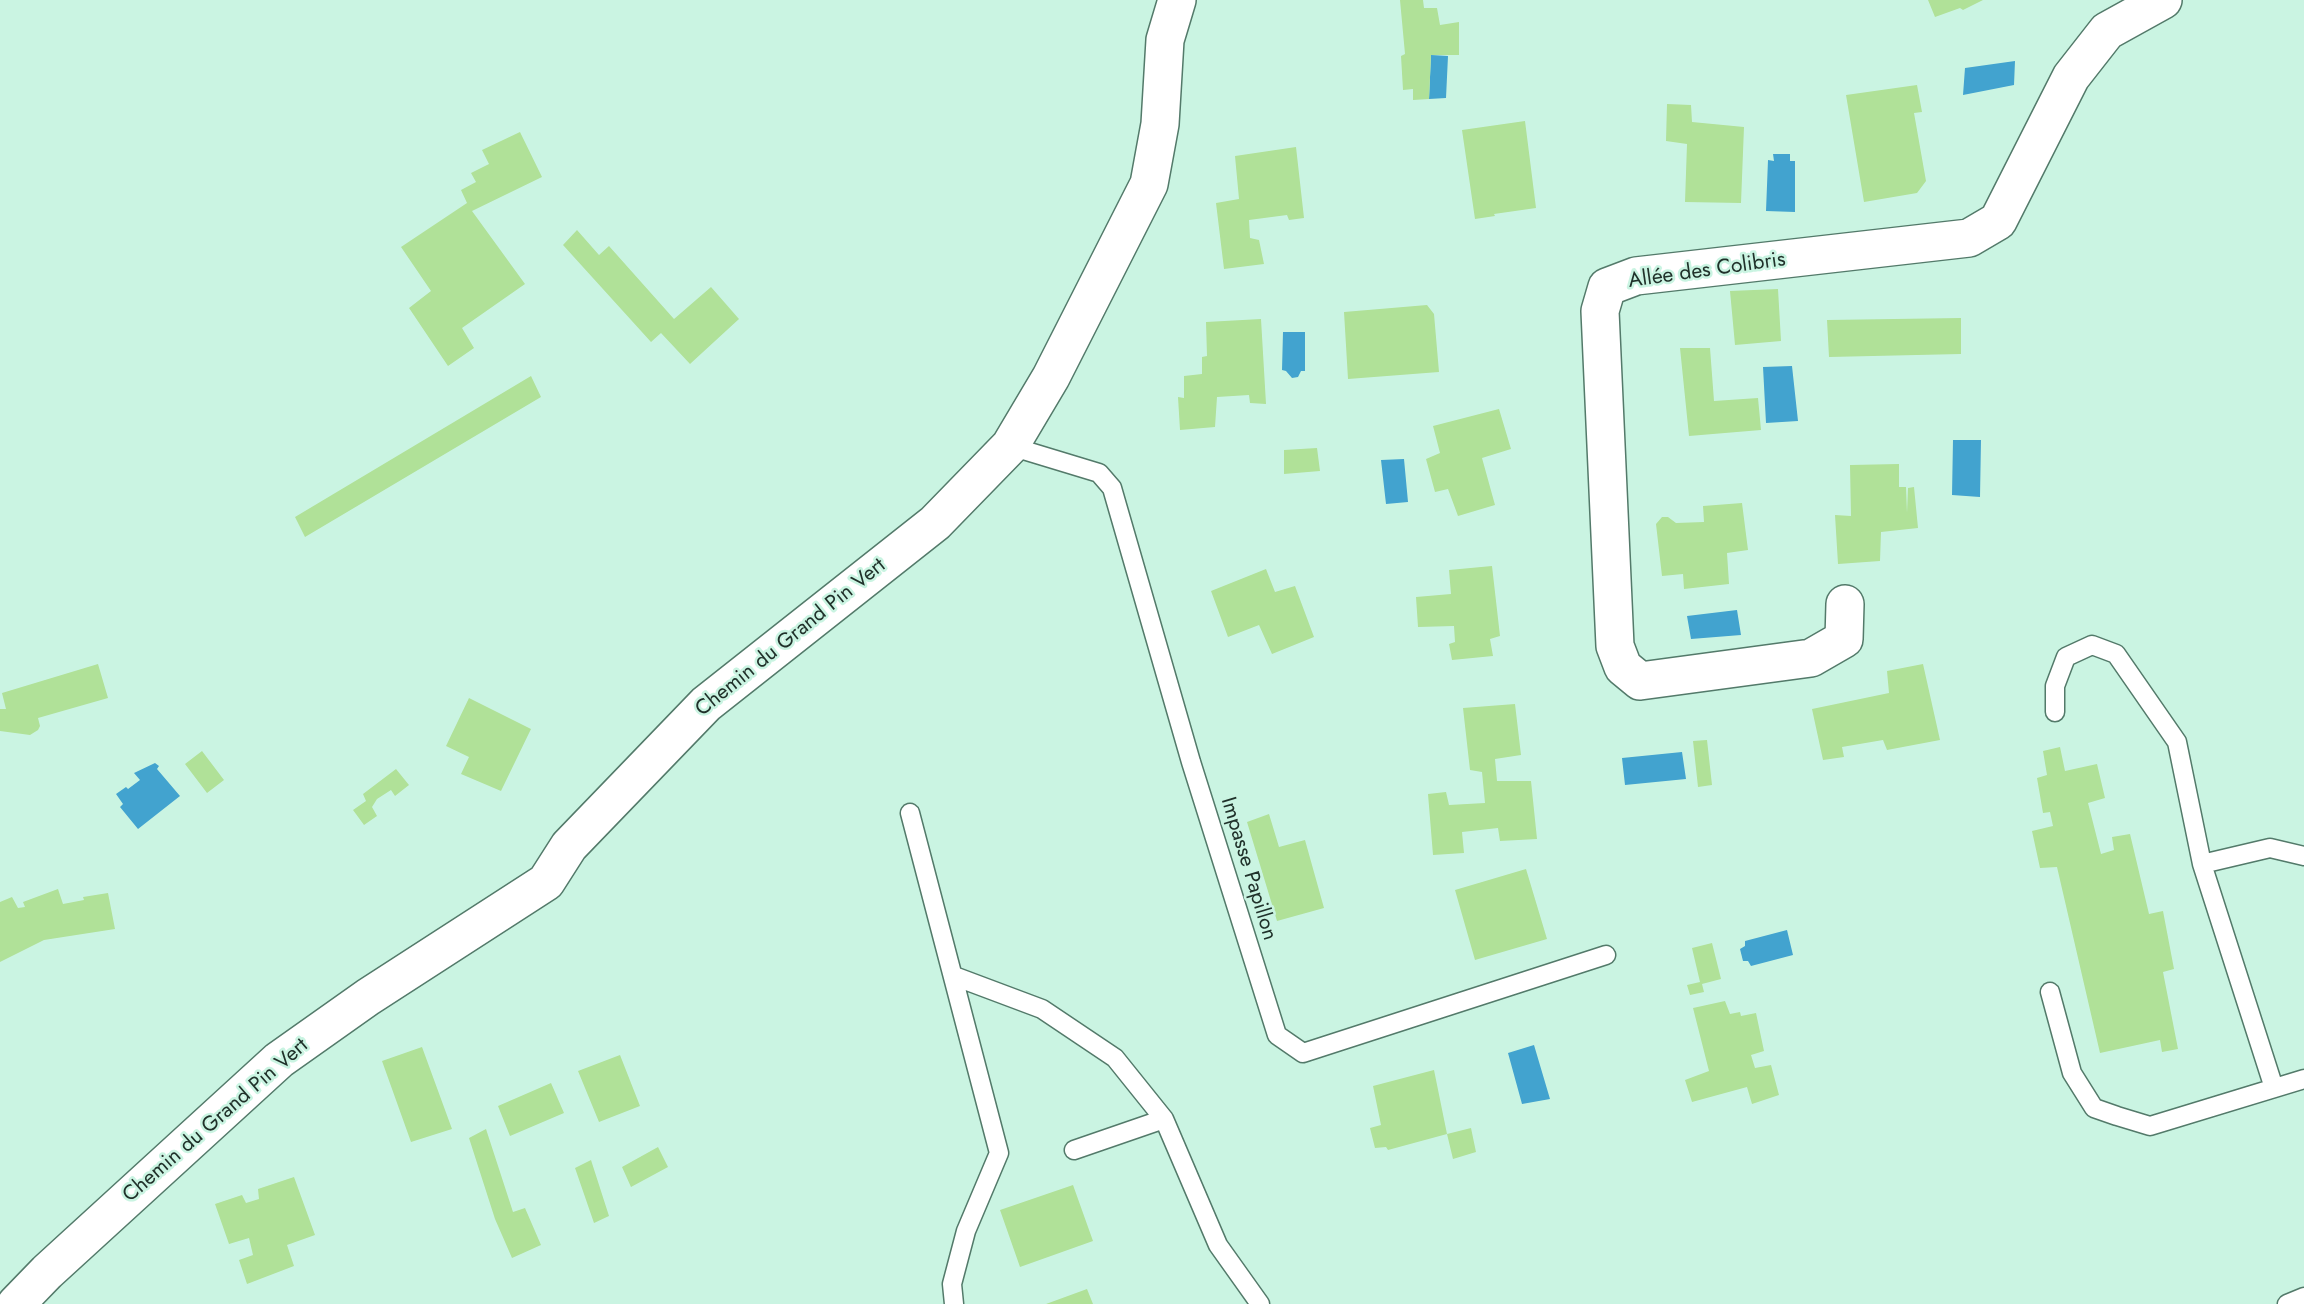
<!DOCTYPE html>
<meta charset="utf-8">
<style>
body{margin:0}
canvas{display:block;background:#caf4e2}
</style>
<canvas width="2304" height="1304"></canvas>
<script>
const g = document.querySelector('canvas').getContext('2d');
g.lineJoin = 'round';
function fill(path, color) {
  g.fillStyle = color;
  g.fill(path, 'evenodd');
}
function toPath(rows) {
  const path = new Path2D();
  for (const r of rows) {
    path.moveTo(r[0], r[1]);
    for (let i = 2; i < r.length; i += 2) path.lineTo(r[i], r[i + 1]);
  }
  return path;
}
function trace(path, color, width, dash) {
  g.strokeStyle = color;
  g.lineWidth = width;
  g.lineCap = dash ? 'butt' : 'round';
  g.setLineDash(dash || []);
  g.stroke(path);
}
function write(font, color, halo, rows, align = 'center') {
  g.font = font + ' Jost,sans-serif';
  g.lineWidth = 5;
  g.setLineDash([]);
  g.textBaseline = 'middle';
  g.strokeStyle = halo;
  g.fillStyle = color;
  for (const [text, x, y, turn = 0] of rows) {
    g.save();
    g.translate(x, y);
    g.rotate((+turn || 0) * Math.PI / 180);
    g.textAlign = isNaN(turn) ? turn : align;
    if (halo) g.strokeText(text, 0, 0);
    g.fillText(text, 0, 0);
    g.restore();
  }
}
fill(toPath([
 [1431,55,1448,56,1446,98,1429,99],
 [2015,61,2014,85,1963,95,1965,68],
 [1773,154,1790,154,1790,161,1795,161,1795,212,1766,211,1768,160,1774,161],
 [1283,332,1305,332,1305,371,1301,371,1298,377,1292,378,1286,371,1282,370],
 [1792,366,1798,421,1766,423,1763,367],
 [1953,440,1981,440,1980,497,1952,495],
 [1404,459,1408,502,1386,504,1381,460],
 [1737,610,1741,635,1691,639,1687,616],
 [1682,752,1686,779,1625,785,1622,758],
 [155,763,159,766,157,769,180,796,138,829,120,807,123,804,116,794,126,787,128,789,140,780,134,773],
 [1787,930,1793,955,1751,966,1748,961,1743,961,1740,949,1745,946,1745,941],
 [1534,1045,1550,1099,1522,1104,1508,1053]
]), '#42a3cf');
fill(toPath([
 [1400,0,1423,0,1424,8,1437,8,1440,25,1459,22,1459,55,1431,55,1429,99,1413,100,1413,89,1403,90,1401,56,1405,54],
 [1928,0,1983,0,1963,10,1960,8,1935,17],
 [1917,85,1922,112,1914,113,1926,181,1917,193,1864,202,1846,95],
 [1667,104,1691,105,1692,122,1744,127,1741,203,1685,202,1687,144,1666,141],
 [1525,121,1536,208,1494,214,1495,216,1475,219,1462,130],
 [520,132,542,177,472,211,525,284,462,328,474,348,448,366,409,308,431,291,401,247,467,203,461,190,476,182,471,173,489,164,482,150],
 [1296,147,1304,218,1289,220,1287,215,1249,220,1250,238,1259,240,1264,264,1224,269,1216,203,1239,199,1235,156],
 [577,230,599,255,609,246,674,319,711,287,739,319,690,364,661,333,651,342,563,245],
 [1778,289,1781,341,1735,345,1730,291],
 [1427,305,1434,314,1439,372,1348,379,1344,312],
 [1961,318,1961,354,1829,357,1827,320],
 [1261,319,1266,404,1250,403,1249,395,1217,397,1215,427,1180,430,1178,397,1184,398,1184,376,1202,374,1202,357,1207,356,1206,322],
 [1680,348,1710,348,1714,401,1758,398,1761,430,1689,436],
 [531,376,541,397,305,537,295,517],
 [1499,409,1511,449,1482,458,1495,505,1458,516,1448,489,1435,492,1426,459,1440,453,1433,426],
 [1317,448,1320,471,1284,474,1284,450],
 [1899,464,1899,487,1906,487,1907,513,1908,488,1914,487,1918,528,1881,532,1880,561,1838,564,1835,515,1851,516,1850,465],
 [1742,503,1748,550,1727,553,1729,584,1684,589,1683,574,1662,576,1656,524,1662,517,1668,517,1676,523,1704,522,1703,506],
 [1492,566,1500,636,1490,639,1493,656,1452,660,1449,644,1455,642,1454,626,1418,627,1416,597,1451,594,1449,570],
 [1266,569,1275,592,1295,586,1314,637,1272,654,1259,625,1228,637,1211,591],
 [98,664,108,698,38,718,40,726,38,730,30,735,0,731,0,709,6,709,2,693],
 [1923,664,1940,740,1887,750,1883,740,1842,747,1844,757,1823,760,1812,709,1889,693,1887,671],
 [469,698,531,729,501,791,461,774,469,757,446,746],
 [1515,704,1521,755,1495,759,1497,781,1531,781,1537,839,1500,841,1498,828,1462,832,1464,853,1433,855,1428,794,1446,792,1449,805,1485,803,1482,772,1470,770,1463,708],
 [1707,740,1712,785,1698,787,1693,741],
 [2060,747,2065,771,2097,764,2105,798,2088,803,2101,854,2114,850,2112,837,2130,834,2149,914,2163,911,2174,969,2163,972,2178,1049,2162,1052,2160,1040,2100,1053,2057,867,2040,868,2032,831,2053,826,2050,812,2043,813,2037,778,2047,775,2043,751],
 [202,751,224,780,207,793,185,764],
 [396,769,409,785,395,796,391,790,377,799,372,807,377,816,364,825,353,810,366,801,363,794],
 [1269,814,1279,847,1305,840,1324,908,1277,921,1247,822],
 [1526,869,1547,939,1475,960,1455,890],
 [58,889,63,904,84,900,83,897,108,893,115,929,44,940,0,962,0,902,12,897,18,908,25,907,23,902],
 [1712,943,1721,979,1702,984,1704,992,1690,995,1687,985,1700,982,1692,948],
 [1725,1001,1730,1014,1740,1012,1741,1016,1756,1013,1764,1051,1751,1055,1755,1068,1771,1065,1779,1095,1752,1104,1747,1087,1692,1102,1685,1080,1709,1071,1693,1008],
 [422,1047,452,1129,411,1142,382,1061],
 [620,1055,640,1106,599,1122,578,1071],
 [1434,1070,1447,1134,1388,1150,1386,1147,1375,1148,1370,1128,1381,1125,1373,1086],
 [551,1083,564,1113,510,1136,498,1106],
 [1471,1128,1476,1152,1453,1159,1447,1134],
 [486,1129,513,1212,525,1208,541,1245,512,1258,495,1219,469,1138],
 [658,1147,668,1167,631,1187,622,1167],
 [591,1160,609,1216,594,1223,575,1168],
 [294,1177,315,1235,287,1245,294,1266,247,1284,239,1260,253,1255,249,1238,229,1244,215,1204,242,1195,246,1203,259,1199,258,1189],
 [1073,1185,1093,1241,1020,1267,1000,1210],
 [1087,1289,1093,1304,1046,1304]
]), '#b0e198');
const lane = toPath([
 [1010,446,1099,473,1112,488,1191,762,1277,1035,1303,1053,1606,955],
 [2055,712,2055,686,2066,657,2092,645,2116,654,2177,742,2202,864,2274,1088],
 [910,813,999,1153,966,1231,952,1284,954,1304],
 [2202,864,2270,848,2304,856],
 [954,976,1042,1009,1115,1058,1164,1119,1218,1245,1260,1304],
 [2050,992,2072,1073,2094,1108,2117,1116,2150,1126,2304,1079],
 [1074,1150,1164,1119],
 [2287,1304,2304,1297]
]);
const street = toPath([
 [1845,604,1844,639,1811,658,1640,681,1623,667,1615,646,1600,311,1607,287,1636,276,1969,238,1998,221,2071,77,2107,31,2163,0],
 [16,1304,47,1272,279,1060,368,997,546,882,569,846,706,704,935,523,1010,446,1051,377,1149,184,1160,124,1165,40,1177,0]
]);
trace(lane, '#537a6a', 21);
trace(street, '#537a6a', 40);
trace(lane, '#fff', 18);
trace(street, '#fff', 37);
write('21px', '#20312a', '#caf4e2', [
 ["Allée des Colibris",1707,271,-8],
 ["Chemin du Grand Pin Vert",791,638,-39],
 ["Impasse Papillon",1248,869,73],
 ["Chemin du Grand Pin Vert",216,1121,-41]
]);
</script>
